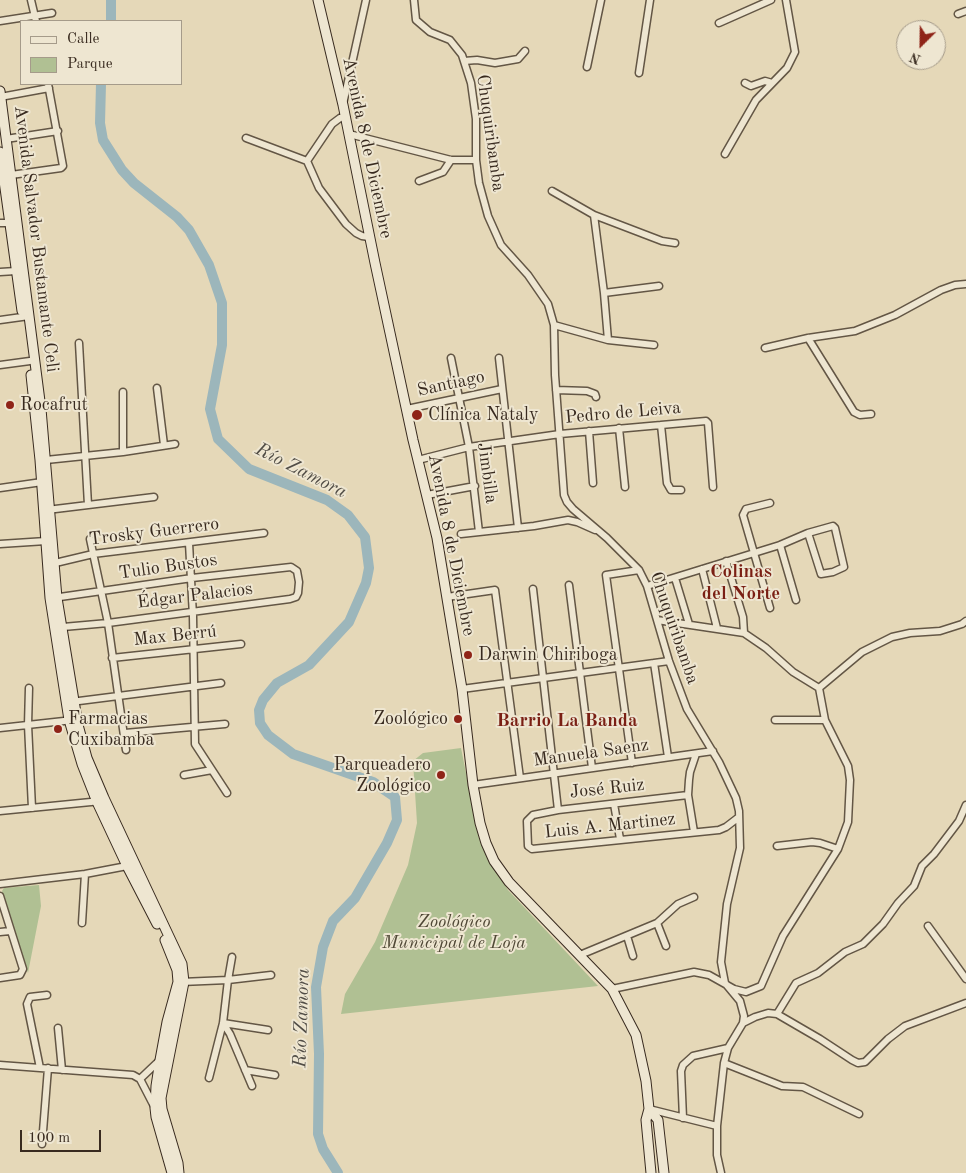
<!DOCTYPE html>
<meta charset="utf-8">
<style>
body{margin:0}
#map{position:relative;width:966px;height:1173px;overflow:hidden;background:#e5d8b8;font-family:"Old Standard TT",serif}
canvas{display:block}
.legend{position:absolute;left:20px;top:20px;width:162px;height:65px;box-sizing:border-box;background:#eee6d1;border:1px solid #a59b8a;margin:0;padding:6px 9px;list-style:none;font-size:15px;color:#382a1f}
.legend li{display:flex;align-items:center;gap:10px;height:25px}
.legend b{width:25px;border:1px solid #a59b8a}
.north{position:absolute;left:896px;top:20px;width:50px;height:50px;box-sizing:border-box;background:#eee6d1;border:1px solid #a59b8a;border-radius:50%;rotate:203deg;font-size:14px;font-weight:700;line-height:20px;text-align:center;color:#382a1f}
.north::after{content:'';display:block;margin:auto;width:18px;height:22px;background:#8f2418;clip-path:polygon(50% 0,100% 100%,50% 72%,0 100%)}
.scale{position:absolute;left:20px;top:1130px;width:81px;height:22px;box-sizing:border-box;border:2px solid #382a1f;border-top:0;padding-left:6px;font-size:15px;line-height:18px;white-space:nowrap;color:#382a1f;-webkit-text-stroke:4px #eee6d1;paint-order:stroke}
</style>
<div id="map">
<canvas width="966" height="1173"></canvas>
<ul class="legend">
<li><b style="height:6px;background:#eee6d1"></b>Calle</li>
<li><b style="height:14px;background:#b0c093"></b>Parque</li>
</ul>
<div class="north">N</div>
<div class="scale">100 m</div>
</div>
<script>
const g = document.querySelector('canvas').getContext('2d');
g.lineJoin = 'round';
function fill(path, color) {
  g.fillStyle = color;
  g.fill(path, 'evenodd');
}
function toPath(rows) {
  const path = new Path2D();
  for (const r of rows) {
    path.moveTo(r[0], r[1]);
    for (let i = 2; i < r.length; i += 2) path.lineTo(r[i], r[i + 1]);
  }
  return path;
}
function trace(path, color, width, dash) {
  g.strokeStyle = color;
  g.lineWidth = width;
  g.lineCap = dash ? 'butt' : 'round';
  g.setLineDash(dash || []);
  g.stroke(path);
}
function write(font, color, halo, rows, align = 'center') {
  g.font = font + ' "Old Standard TT",serif';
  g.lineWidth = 4;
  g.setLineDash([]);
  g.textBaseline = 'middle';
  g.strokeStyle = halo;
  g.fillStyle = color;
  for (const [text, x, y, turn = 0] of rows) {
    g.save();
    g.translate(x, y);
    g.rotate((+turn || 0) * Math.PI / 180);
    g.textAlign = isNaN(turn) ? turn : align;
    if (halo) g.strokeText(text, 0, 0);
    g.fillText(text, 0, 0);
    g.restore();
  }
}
fill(toPath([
 [461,748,479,838,490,861,508,890,598,986,341,1014,345,994,375,942,408,865,417,823,413,761,423,753],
 [39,885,41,906,28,973,2,891,4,888]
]), '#b0c093');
trace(toPath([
 [111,21,111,0],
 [101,84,100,123,103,140,122,170,134,183,177,217,189,230,209,265,222,303,222,345,210,409,218,439,249,469,327,500,348,515,365,537,369,568,366,583,349,622,309,665,277,683,263,700,259,710,260,723,268,735,293,754,373,782,395,797,397,820,387,843,355,898,333,921,323,947,316,987,319,1054,318,1134,323,1149,338,1173]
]), '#9cb6bb', 10);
const street = toPath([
 [31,0,36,21],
 [414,0,416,20,430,32,450,40,462,55,471,83,476,119,476,160,479,183,488,216,501,245,528,275,548,304,554,325,555,375,564,495,567,502,573,509,607,538,639,570,647,586,669,661,687,709,719,762,736,798,739,811,740,848,727,904,721,962,725,983,740,1001,744,1016,743,1023,728,1048,724,1063,717,1126,717,1155,721,1173],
 [958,14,966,11],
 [0,21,52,13],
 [719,23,771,0],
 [464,61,477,60,495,63,518,59,525,51],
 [587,67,601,0],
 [639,73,650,0],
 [745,83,751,86,765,81,772,83],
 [0,97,49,88],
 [343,104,366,0],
 [349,134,451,160,476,160],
 [246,138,307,161,319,188,346,224,356,233,362,236,369,237],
 [6,139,58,131],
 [725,154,756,100,787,68,795,52,786,0],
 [307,161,332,124,340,118,345,117],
 [11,175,61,168,63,166,48,84],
 [419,181,443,172,451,160],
 [552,191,594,215,604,293,659,286],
 [594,215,662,241,675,243],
 [0,223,9,223],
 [0,272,16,271],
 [604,293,608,340],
 [0,320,29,316],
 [554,325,608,340,654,345],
 [808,338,854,412,860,415,871,414],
 [79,343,88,505],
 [765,348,808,338,855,331,895,315,941,290,955,285,966,284],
 [451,358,469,447,479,532],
 [499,358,518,528],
 [0,365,30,361],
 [157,388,164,445],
 [556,390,587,391,595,394,596,397],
 [123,392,123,452],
 [407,409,502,389],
 [661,425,667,483,671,490,681,490],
 [619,428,625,487],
 [589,431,593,483],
 [46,460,123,452,175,444],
 [418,460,469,447,560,434,706,421,708,423,713,487],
 [0,488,42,482],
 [427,495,475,486],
 [47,510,154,497],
 [461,534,534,526,568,520,577,522,595,530],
 [90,539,108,623,126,750],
 [189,543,193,616,195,744,227,793],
 [0,544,46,541],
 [780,545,796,600],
 [726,561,743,617,744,633],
 [51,564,93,554,264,533],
 [702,569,717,628],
 [675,578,689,624],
 [569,585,592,768],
 [647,586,780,545,808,533,833,526,835,528,844,567,833,572,821,574,808,533],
 [533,589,558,810],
 [447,597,495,590,520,778],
 [53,598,192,578,291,567,297,571,299,582,298,593,296,597,290,599,108,623,63,627],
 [770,608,743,515,746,509,770,503],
 [657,620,744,633,766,648,793,672,819,688],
 [112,658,241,644],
 [654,663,668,757],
 [29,688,28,725,32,808],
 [462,689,669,661],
 [71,702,221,683],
 [775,720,825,720],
 [0,728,73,720],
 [125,733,225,724],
 [632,763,606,575,639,570],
 [184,775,212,770],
 [473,785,713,751],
 [688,795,558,810,533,815,527,821,528,846,532,849,719,830,726,827,739,817],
 [614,804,620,839],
 [0,811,101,801],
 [694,832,688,795,689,780,690,772,696,754],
 [777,846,812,842,820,843,838,849],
 [0,884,85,874,127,866],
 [0,896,23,969,20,975,0,978],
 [82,923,85,874],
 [657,923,666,946],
 [928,926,966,979],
 [0,932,10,931],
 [627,936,633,956],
 [580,955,657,923,678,904,694,897],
 [232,957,228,980,271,975],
 [181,982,228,980,223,1023,268,1030],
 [612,989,694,972,709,975,734,989,746,992,761,986,783,936,838,849,848,822,850,780,848,766,825,720,819,688,862,652,892,637,910,633,940,631,962,624,966,621],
 [777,1014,796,983,818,973,845,952,863,944,883,924,898,903,914,886,922,866,934,854,959,821,966,805],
 [223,1023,230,1034,252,1086],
 [743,1023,755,1017,768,1013,777,1014,820,1039,852,1060,858,1063,865,1062,888,1039,905,1026,966,1003],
 [58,1028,62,1070],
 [724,1063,782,1086,803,1087,859,1114],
 [0,1065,133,1075,140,1079,155,1108],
 [40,1068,27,1004,30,997,47,995],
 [245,1070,275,1075],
 [209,1078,223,1023],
 [140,1079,160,1060],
 [649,1109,717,1126],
 [683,1118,681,1071,683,1065,693,1056,728,1048],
 [42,1144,48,1068]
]);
const secondary = toPath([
 [318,0,343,105,375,263,413,440,437,538,462,689,473,785,480,823,486,843,494,861,509,882,612,989,636,1035,646,1081,649,1109,646,1120,651,1173],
 [0,91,41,409,57,598,78,725,87,758,104,798,182,964,184,982,161,1098,162,1109,178,1163,179,1173],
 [0,152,22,311],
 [31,375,40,460,50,598,69,720,82,764,97,802,127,866,157,924],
 [165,940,177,970,178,982,167,1022,160,1060,156,1086,155,1108,156,1117,172,1173],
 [649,1109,658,1120,664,1173]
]);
trace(street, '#635645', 9);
trace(secondary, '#382a1f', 11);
trace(street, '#eee6d1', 6);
trace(secondary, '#eee6d1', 9);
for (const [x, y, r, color] of [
 [10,405,5,"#8f2418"],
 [417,415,6,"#8f2418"],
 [468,655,5,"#8f2418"],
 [458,719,5,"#8f2418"],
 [58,729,5,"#8f2418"],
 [441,775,5,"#8f2418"]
]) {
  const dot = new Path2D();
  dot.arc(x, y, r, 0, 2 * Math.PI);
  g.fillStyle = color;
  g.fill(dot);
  trace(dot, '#eee6d1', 2);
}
write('18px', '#382a1f', '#eee6d1', [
 ["Chuquiribamba",490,133,82],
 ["Avenida 8 de Diciembre",367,148,78],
 ["Avenida Salvador Bustamante Celi",36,239,83],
 ["Santiago",451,384,-12],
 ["Pedro de Leiva",623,413,-5],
 ["Jimbilla",487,473,82],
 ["Trosky Guerrero",154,532,-7],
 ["Avenida 8 de Diciembre",451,545,79],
 ["Tulio Bustos",168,567,-8],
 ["Édgar Palacios",195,596,-7],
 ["Chuquiribamba",674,628,71],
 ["Max Berrú",175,636,-6],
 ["Manuela Saenz",591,753,-8],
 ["José Ruiz",607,789,-6],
 ["Luis A. Martinez",610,826,-6]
]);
write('18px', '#382a1f', '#eee6d1', [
 ["Rocafrut",20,405],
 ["Clínica Nataly",428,415],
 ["Darwin Chiriboga",478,655],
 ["Farmacias",68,719],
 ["Cuxibamba",68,740],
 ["Zoológico",448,719,"right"],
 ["Parqueadero",431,765,"right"],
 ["Zoológico",431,786,"right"]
], 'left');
write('italic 18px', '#504836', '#eee6d1', [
 ["Zoológico",454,922],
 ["Municipal de Loja",454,943]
]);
write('italic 19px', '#514d46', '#eee6d1', [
 ["Río Zamora",301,471,27],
 ["Río Zamora",302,1018,-88]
]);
write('bold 19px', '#7a1f14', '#eee6d1', [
 ["Colinas",741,572],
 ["del Norte",741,594],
 ["Barrio La Banda",567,721]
]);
</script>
